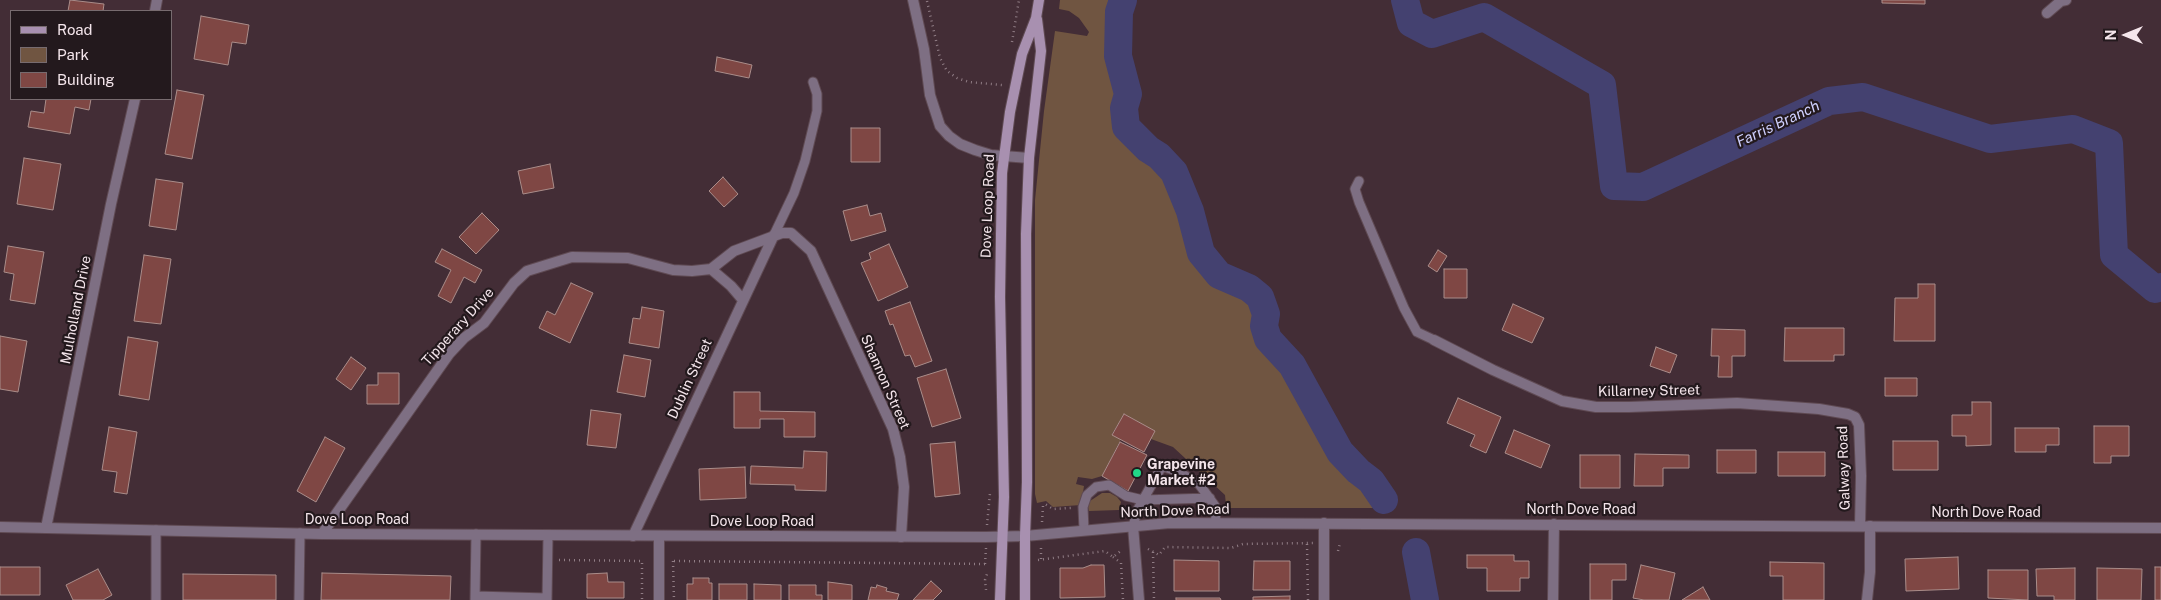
<!DOCTYPE html>
<style>
body{margin:0}
#map{position:relative;width:2161px;height:600px;overflow:hidden;background:#432d36;font-family:"Public Sans",sans-serif}
canvas{display:block}
.legend{position:absolute;left:10px;top:10px;width:162px;height:90px;box-sizing:border-box;background:#23191d;border:1px solid #776b6f;margin:0;padding:6px 9px;list-style:none;font-size:15px;color:#f4e5eb}
.legend li{display:flex;align-items:center;gap:10px;height:25px}
.legend b{width:25px;border:1px solid #776b6f}
.north{position:absolute;left:2101px;top:10px;width:50px;height:50px;-webkit-text-stroke:4px #23191d;paint-order:stroke;rotate:270deg;font-size:14px;font-weight:700;line-height:20px;text-align:center;color:#f4e5eb}
.north::after{content:'';display:block;margin:auto;width:18px;height:22px;background:#f4e5eb;clip-path:polygon(50% 0,100% 100%,50% 72%,0 100%)}
</style>
<div id="map">
<canvas width="2161" height="600"></canvas>
<ul class="legend">
<li><b style="height:6px;background:#a890b0"></b>Road</li>
<li><b style="height:14px;background:#705541"></b>Park</li>
<li><b style="height:14px;background:#7f4744"></b>Building</li>
</ul>
<div class="north">N</div>
</div>
<script>
const g = document.querySelector('canvas').getContext('2d');
g.lineJoin = 'round';
function fill(path, color) {
  g.fillStyle = color;
  g.fill(path, 'evenodd');
}
function toPath(rows) {
  const path = new Path2D();
  for (const r of rows) {
    path.moveTo(r[0], r[1]);
    for (let i = 2; i < r.length; i += 2) path.lineTo(r[i], r[i + 1]);
  }
  return path;
}
function trace(path, color, width, dash) {
  g.strokeStyle = color;
  g.lineWidth = width;
  g.lineCap = dash ? 'butt' : 'round';
  g.setLineDash(dash || []);
  g.stroke(path);
}
function write(font, color, halo, rows, align = 'center') {
  g.font = font + ' "Public Sans",sans-serif';
  g.lineWidth = 4.5;
  g.setLineDash([]);
  g.textBaseline = 'middle';
  g.strokeStyle = halo;
  g.fillStyle = color;
  for (const [text, x, y, turn = 0] of rows) {
    g.save();
    g.translate(x, y);
    g.rotate((+turn || 0) * Math.PI / 180);
    g.textAlign = isNaN(turn) ? turn : align;
    if (halo) g.strokeText(text, 0, 0);
    g.fillText(text, 0, 0);
    g.restore();
  }
}
fill(toPath([
 [1060,0,1123,0,1119,12,1118,56,1128,94,1124,108,1126,127,1148,149,1159,156,1174,172,1190,211,1201,253,1219,275,1249,288,1260,297,1266,314,1264,326,1268,339,1292,365,1340,452,1358,471,1371,481,1389,508,1229,508,1226,505,1225,495,1173,447,1151,439,1154,431,1124,414,1112,434,1121,439,1102,476,1092,479,1078,477,1076,484,1084,486,1081,505,1053,507,1046,501,1037,503,1035,494,1035,200,1044,111,1055,31,1087,36,1089,32,1079,18,1069,11,1059,9],
 [1102,493,1110,493,1117,497,1121,502,1119,510,1089,511,1087,503]
]), '#705541');
trace(toPath([
 [1123,0,1119,12,1118,56,1128,94,1124,108,1126,127,1148,149,1159,156,1174,172,1190,211,1201,253,1219,275,1249,288,1260,297,1266,314,1264,326,1268,339,1292,365,1340,452,1358,471,1371,481,1384,500],
 [1405,0,1411,23,1432,34,1484,17,1602,85,1614,186,1643,187,1829,101,1863,97,1990,139,2073,129,2109,143,2114,255,2155,289,2161,287],
 [1416,552,1425,600]
]), '#444170', 28);
const building = toPath([
 [70,0,104,4,103,11,68,11,70,0],
 [1882,0,1925,0,1925,4,1882,3,1882,0],
 [201,16,249,25,246,44,232,42,228,65,194,59,201,16],
 [717,57,752,65,749,78,715,71,717,57],
 [177,90,204,95,192,159,165,154,177,90],
 [46,99,91,99,89,110,75,107,70,134,28,127,31,111,44,113,46,99],
 [851,128,880,128,880,162,851,162,851,128],
 [24,158,61,164,53,210,17,204,24,158],
 [550,164,554,188,523,194,518,171,550,164],
 [723,177,738,194,724,207,709,191,723,177],
 [156,179,183,183,176,230,149,226,156,179],
 [867,205,870,216,881,213,886,231,851,241,843,211,867,205],
 [482,213,499,230,476,254,459,237,482,213],
 [889,244,908,287,878,301,861,263,871,259,869,253,889,244],
 [8,246,44,252,35,304,10,300,14,274,4,272,8,246],
 [442,249,482,270,475,283,464,277,451,303,438,296,451,270,435,262,442,249],
 [1438,250,1447,256,1437,272,1428,266,1438,250],
 [144,255,171,259,161,324,134,321,144,255],
 [1444,269,1467,269,1467,298,1444,298,1444,269],
 [571,283,593,293,570,343,539,328,547,311,555,315,571,283],
 [1918,284,1935,284,1935,341,1894,341,1895,298,1918,298,1918,284],
 [910,302,932,361,915,367,910,355,905,356,893,324,890,325,885,311,910,302],
 [1513,304,1544,318,1532,343,1502,330,1513,304],
 [642,307,664,311,659,348,629,343,633,318,640,319,642,307],
 [1785,328,1844,328,1844,355,1834,355,1834,361,1784,361,1785,328],
 [1712,329,1745,330,1745,356,1732,356,1732,377,1718,377,1719,356,1711,356,1712,329],
 [0,336,27,341,18,392,0,389,0,336],
 [128,337,158,342,149,400,119,395,128,337],
 [1656,347,1677,355,1670,373,1650,366,1656,347],
 [624,355,651,360,645,397,617,392,624,355],
 [351,357,366,368,351,390,336,379,351,357],
 [946,369,961,418,932,427,917,378,946,369],
 [378,373,399,373,399,404,367,404,367,385,378,385,378,373],
 [1885,378,1917,378,1917,396,1885,396,1885,378],
 [734,392,760,392,760,411,815,412,815,437,784,437,784,419,760,419,760,428,734,428,734,392],
 [1458,398,1501,417,1486,453,1470,446,1475,435,1447,423,1458,398],
 [1972,402,1991,402,1991,445,1966,446,1966,436,1952,436,1952,415,1972,415,1972,402],
 [591,410,621,414,616,448,587,445,591,410],
 [1124,414,1155,431,1144,452,1112,435,1124,414],
 [2094,426,2129,426,2129,456,2111,456,2111,463,2094,463,2094,426],
 [109,427,137,432,127,494,114,492,117,472,102,470,109,427],
 [2015,428,2059,428,2059,445,2046,445,2046,452,2015,452,2015,428],
 [1514,430,1550,445,1541,468,1505,453,1514,430],
 [325,437,345,448,316,502,297,491,325,437],
 [1893,441,1938,441,1938,470,1893,470,1893,441],
 [955,442,960,494,935,497,930,444,955,442],
 [1120,442,1147,455,1128,491,1102,476,1120,442],
 [1717,450,1756,450,1756,473,1717,473,1717,450],
 [804,451,827,452,826,491,795,490,795,485,750,484,751,466,803,468,804,451],
 [1778,452,1825,452,1825,476,1778,476,1778,452],
 [1635,454,1689,455,1689,468,1663,468,1663,486,1634,486,1635,454],
 [1580,455,1620,455,1620,488,1580,488,1580,455],
 [745,467,746,498,700,500,699,469,745,467],
 [1467,555,1514,555,1514,561,1529,561,1529,578,1520,578,1520,591,1487,591,1487,568,1467,568,1467,555],
 [1958,557,1959,589,1906,591,1905,559,1958,557],
 [1174,560,1219,561,1219,591,1174,591,1174,560],
 [1254,561,1290,561,1290,590,1253,590,1254,561],
 [1770,562,1824,563,1824,600,1783,600,1783,576,1770,576,1770,562],
 [1590,564,1626,564,1626,580,1612,580,1612,600,1590,600,1590,564],
 [1091,565,1104,565,1105,597,1060,598,1060,568,1083,568,1091,565],
 [1641,565,1675,573,1669,600,1644,600,1633,598,1641,565],
 [0,567,40,567,40,595,0,595,0,567],
 [2155,567,2161,567,2161,600,2155,600,2155,567],
 [2075,568,2075,600,2054,600,2054,596,2037,596,2036,569,2075,568],
 [2097,568,2142,569,2141,600,2097,600,2097,568],
 [98,569,112,595,103,600,73,600,66,585,98,569],
 [1988,570,2028,570,2028,600,1988,598,1988,570],
 [322,573,451,576,450,600,321,600,322,573],
 [607,573,608,582,624,582,624,598,587,598,587,574,607,573],
 [183,574,276,575,276,600,183,600,183,574],
 [693,578,709,578,709,583,712,583,712,600,687,600,687,584,693,584,693,578],
 [931,581,942,591,933,600,913,600,931,581],
 [828,582,852,585,852,600,828,600,828,582],
 [719,584,747,584,747,600,719,600,719,584],
 [754,584,781,585,781,600,754,600,754,584],
 [789,585,816,585,816,595,822,595,822,600,789,600,789,585],
 [877,585,887,588,886,591,899,594,897,600,868,600,871,587,876,588,877,585],
 [1703,587,1710,600,1682,600,1703,587],
 [1290,596,1290,600,1253,600,1253,597,1290,596],
 [1176,598,1220,598,1221,600,1176,600,1176,598]
]);
fill(building, '#7f4744');
trace(building, '#aa8d8a', 1);
const service = toPath([
 [1359,181,1355,189,1359,202,1404,308,1417,332,1434,340],
 [774,235,794,193,805,161,817,111,817,94,813,82],
 [1133,526,1138,509,1162,466,1179,472,1199,484,1215,506,1216,523],
 [156,530,156,600],
 [1084,530,1083,507,1087,495,1096,487,1109,485,1126,496,1143,500,1210,498],
 [475,596,547,598],
 [299,600,300,533],
 [475,600,476,534],
 [547,600,548,536]
]);
const minor = toPath([
 [155,11,157,0],
 [2047,13,2061,1,2066,0],
 [711,269,731,286,743,300],
 [1434,340,1493,370,1562,401,1596,407,1629,407,1737,403,1819,409,1848,414,1855,417,1859,425,1861,476,1860,526],
 [1324,523,1324,600],
 [1133,526,1139,600],
 [46,528,111,204,135,99],
 [322,534,449,354,464,338,484,323,514,283,527,271,572,257,628,258,673,270,692,271,711,269,734,251,782,233,791,233,811,251,893,429,900,457,904,487,901,537],
 [633,536,774,235],
 [659,600,659,536],
 [1553,600,1554,524],
 [1867,600,1870,572,1870,526]
]);
const tertiary = toPath([
 [913,0,924,49,930,95,940,126,949,136,960,144,975,150,991,155,1029,158],
 [0,527,322,534,986,537,1025,536,1170,523,2161,528]
]);
const secondary = toPath([
 [1000,600,1004,497,1000,297,1002,173,1010,112,1022,54,1036,18,1039,0],
 [1025,600,1025,536,1027,482,1026,234,1029,158,1041,51,1037,19]
]);
trace(service, '#5f4a53', 11);
trace(minor, '#5f4a53', 12);
trace(tertiary, '#5f4a53', 12);
trace(secondary, '#5f4a53', 12);
trace(toPath([
 [927,1,940,58,947,71,957,78,969,82,1002,85],
 [1012,42,1019,0],
 [1042,522,1043,506,1045,504,1053,509,1071,508],
 [987,525,990,493],
 [1307,544,1308,600],
 [1148,549,1159,555,1165,547,1231,548,1243,544,1313,543],
 [1338,551,1340,543],
 [1153,552,1154,600],
 [1113,557,1121,563,1123,600],
 [1041,559,1041,547],
 [559,560,642,561,642,600],
 [1038,560,1105,551,1113,557,1122,550],
 [673,561,674,600],
 [674,561,985,564],
 [985,564,986,548],
 [986,590,985,580,987,574]
]), '#907d85', 2.5, [1, 4]);
trace(service, '#7e6f83', 9);
trace(minor, '#7e6f83', 10);
trace(tertiary, '#7e6f83', 10);
trace(secondary, '#a890b0', 10);
for (const [x, y, r, color] of [
 [1137,473,5,"#21d887"]
]) {
  const dot = new Path2D();
  dot.arc(x, y, r, 0, 2 * Math.PI);
  g.fillStyle = color;
  g.fill(dot);
  trace(dot, '#23191d', 2);
}
write('14px', '#f4e5eb', '#23191d', [
 ["Dove Loop Road",988,206,-88],
 ["Mulholland Drive",76,310,-79],
 ["Tipperary Drive",458,327,-48],
 ["Dublin Street",690,379,-65],
 ["Shannon Street",885,382,66],
 ["Killarney Street",1649,391,-1],
 ["Galway Road",1844,468,-92],
 ["North Dove Road",1581,510],
 ["North Dove Road",1175,511,-2],
 ["North Dove Road",1986,513],
 ["Dove Loop Road",357,520],
 ["Dove Loop Road",762,522]
]);
write('bold 14px', '#f4e5eb', '#23191d', [
 ["Grapevine",1147,465],
 ["Market #2",1147,481]
], 'left');
write('italic 15px', '#cfd0fe', '#23191d', [
 ["Farris Branch",1778,124,-25]
]);
</script>
